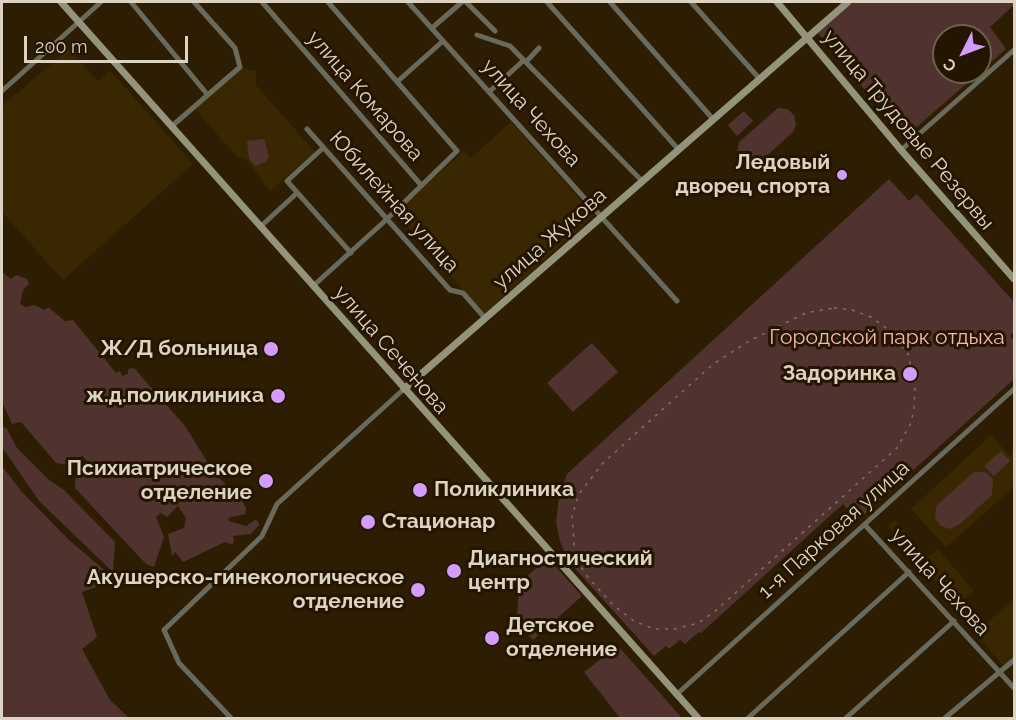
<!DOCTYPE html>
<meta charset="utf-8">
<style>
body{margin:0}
#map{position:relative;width:1016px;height:720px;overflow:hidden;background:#2d1e03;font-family:Raleway,sans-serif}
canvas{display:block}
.frame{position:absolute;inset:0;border:3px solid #ddd3c3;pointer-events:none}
.north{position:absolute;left:932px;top:24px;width:60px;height:60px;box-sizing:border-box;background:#231500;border:2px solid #6d614e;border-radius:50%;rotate:228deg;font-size:16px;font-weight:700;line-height:24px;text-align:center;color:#ddd3c3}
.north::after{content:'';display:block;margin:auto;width:21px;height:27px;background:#d39cfd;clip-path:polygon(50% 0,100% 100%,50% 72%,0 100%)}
.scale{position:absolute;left:24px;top:36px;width:164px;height:27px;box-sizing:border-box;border:3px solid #ddd3c3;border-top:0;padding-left:8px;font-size:18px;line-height:21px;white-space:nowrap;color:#ddd3c3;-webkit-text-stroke:4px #231500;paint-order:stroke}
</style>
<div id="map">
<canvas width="1016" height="720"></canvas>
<div class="frame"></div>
<div class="north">С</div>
<div class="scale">200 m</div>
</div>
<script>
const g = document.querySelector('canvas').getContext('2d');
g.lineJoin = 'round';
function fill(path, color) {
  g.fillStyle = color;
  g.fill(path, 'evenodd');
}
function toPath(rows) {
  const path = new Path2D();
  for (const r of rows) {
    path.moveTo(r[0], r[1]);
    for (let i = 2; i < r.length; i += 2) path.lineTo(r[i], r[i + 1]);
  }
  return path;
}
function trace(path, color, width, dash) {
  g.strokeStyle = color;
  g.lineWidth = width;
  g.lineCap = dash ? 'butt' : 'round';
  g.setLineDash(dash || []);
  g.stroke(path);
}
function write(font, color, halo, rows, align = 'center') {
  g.font = font + ' Raleway,sans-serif';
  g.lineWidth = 6;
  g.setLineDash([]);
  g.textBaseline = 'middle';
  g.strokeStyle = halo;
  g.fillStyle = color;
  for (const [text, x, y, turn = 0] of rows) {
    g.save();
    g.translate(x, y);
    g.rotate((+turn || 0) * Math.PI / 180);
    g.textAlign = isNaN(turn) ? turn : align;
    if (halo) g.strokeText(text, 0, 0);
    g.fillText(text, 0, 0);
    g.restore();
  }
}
fill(toPath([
 [69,49,98,81,110,70,193,164,63,280,2,212,2,106],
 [241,68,256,71,256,85,315,152,270,191,246,159,237,157,194,108],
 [511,122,594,215,484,314,395,212,464,151,471,158],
 [991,435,1010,456,1014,452,1014,487,946,547,911,509],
 [894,520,928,557,938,549,974,591,962,602,983,626,1014,599,1014,663,1007,670,950,606,954,602,888,526]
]), '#392701');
fill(toPath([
 [854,2,1014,2,1014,5,990,27,1006,49,980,72,980,36,944,36,944,72,980,72,904,138,818,33],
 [778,108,787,109,794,115,796,124,794,131,759,163,744,163,737,153,739,142],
 [744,111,753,121,737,136,728,125],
 [264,139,269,156,266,162,256,166,249,159,247,141],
 [889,179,909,201,917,194,1014,302,1014,332,1010,336,1014,341,1014,379,858,520,843,504,701,633,699,632,685,644,680,640,669,649,666,646,654,656,569,562,560,541,556,522,559,496,567,474],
 [2,272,11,279,16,275,27,279,29,284,23,290,20,304,26,307,34,305,45,310,48,307,65,321,73,320,116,373,120,371,122,376,128,374,128,369,134,368,185,426,216,476,225,483,224,495,227,486,241,499,246,508,245,514,228,518,229,521,246,526,255,520,258,521,259,525,251,534,232,536,234,538,233,545,225,542,183,562,175,552,172,556,168,534,184,528,186,518,178,506,167,517,161,513,156,517,164,537,154,567,146,564,75,488,76,474,87,461,82,455,73,466,56,463,21,422,12,424,2,402],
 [592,343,618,372,573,412,547,383],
 [2,426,7,429,17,448,48,479,64,490,115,542,113,572,39,501,2,447],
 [1001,451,1010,461,994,476,984,466],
 [2,466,21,491,69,540,116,580,82,592,97,637,82,649,110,700,129,718,2,718],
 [974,472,985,472,993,479,992,495,960,524,950,529,941,526,935,518,936,506],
 [548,558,582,596,533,640,517,622,519,583],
 [618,646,682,718,620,718,584,672]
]), '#50332f');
trace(toPath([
 [131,2,207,94],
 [262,2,421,185],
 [408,2,677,301],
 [466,2,495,31],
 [547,2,678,149],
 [610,2,712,118],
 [691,2,758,77],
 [432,28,462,2],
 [477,35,510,46,642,181],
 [526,62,539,48],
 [398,81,443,41],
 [2,91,101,2],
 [489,92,524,60],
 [172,126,240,67,235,48,194,2],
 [307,129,450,290,463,293,485,318],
 [323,148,287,181,351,253],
 [901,150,1014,50],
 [260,227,297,193],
 [313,286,386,220,457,151,328,2],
 [865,525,1014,688],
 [676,695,1014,389],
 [231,718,179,663,164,630,262,536,277,504,404,389],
 [748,718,909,572],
 [846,718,954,621],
 [945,718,1014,660]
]), '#6a6a5c', 5);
trace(toPath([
 [61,2,698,718],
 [777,2,901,150,1014,279],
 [404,389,848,2]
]), '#94947d', 7);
trace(toPath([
 [834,308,852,310,871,317,893,333,908,354,915,385,914,408,911,423,897,448,713,613,698,623,675,629,654,629,634,621,613,605,586,575,575,557,572,516,579,494,603,463,712,365,749,341,806,313,834,308]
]), '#80735d', 1.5, [3, 6]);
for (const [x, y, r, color] of [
 [842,175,6,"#d39cfd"],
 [271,349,8,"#d39cfd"],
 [910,374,8,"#d39cfd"],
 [278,396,8,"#d39cfd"],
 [266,481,8,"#d39cfd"],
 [420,490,8,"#d39cfd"],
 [368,522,8,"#d39cfd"],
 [454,571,8,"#d39cfd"],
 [418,590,8,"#d39cfd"],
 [492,638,8,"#d39cfd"]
]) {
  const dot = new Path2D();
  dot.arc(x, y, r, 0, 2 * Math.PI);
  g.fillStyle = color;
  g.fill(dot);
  trace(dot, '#231500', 2);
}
write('21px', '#ddd3c3', '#231500', [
 ["улица Комарова",365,96,49],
 ["улица Чехова",531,113,48],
 ["улица Трудовые Резервы",908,130,50],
 ["Юбилейная улица",394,202,48],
 ["улица Жукова",550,239,-41],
 ["улица Сеченова",391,350,49],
 ["1-я Парковая улица",834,530,-42],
 ["улица Чехова",940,582,48]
]);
write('bold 21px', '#ddd3c3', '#231500', [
 ["Ледовый",830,163],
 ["дворец спорта",830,187],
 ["Ж/Д больница",258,349],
 ["Задоринка",896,374],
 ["ж.д.поликлиника",264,396],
 ["Психиатрическое",252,469],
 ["отделение",252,493],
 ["Поликлиника",434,490,"left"],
 ["Стационар",382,522,"left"],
 ["Диагностический",468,559,"left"],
 ["центр",468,583,"left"],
 ["Акушерско-гинекологическое",404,578],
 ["отделение",404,602],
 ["Детское",506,626,"left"],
 ["отделение",506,650,"left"]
], 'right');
write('21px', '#f5b8ae', '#231500', [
 ["Городской парк отдыха",887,338]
]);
</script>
